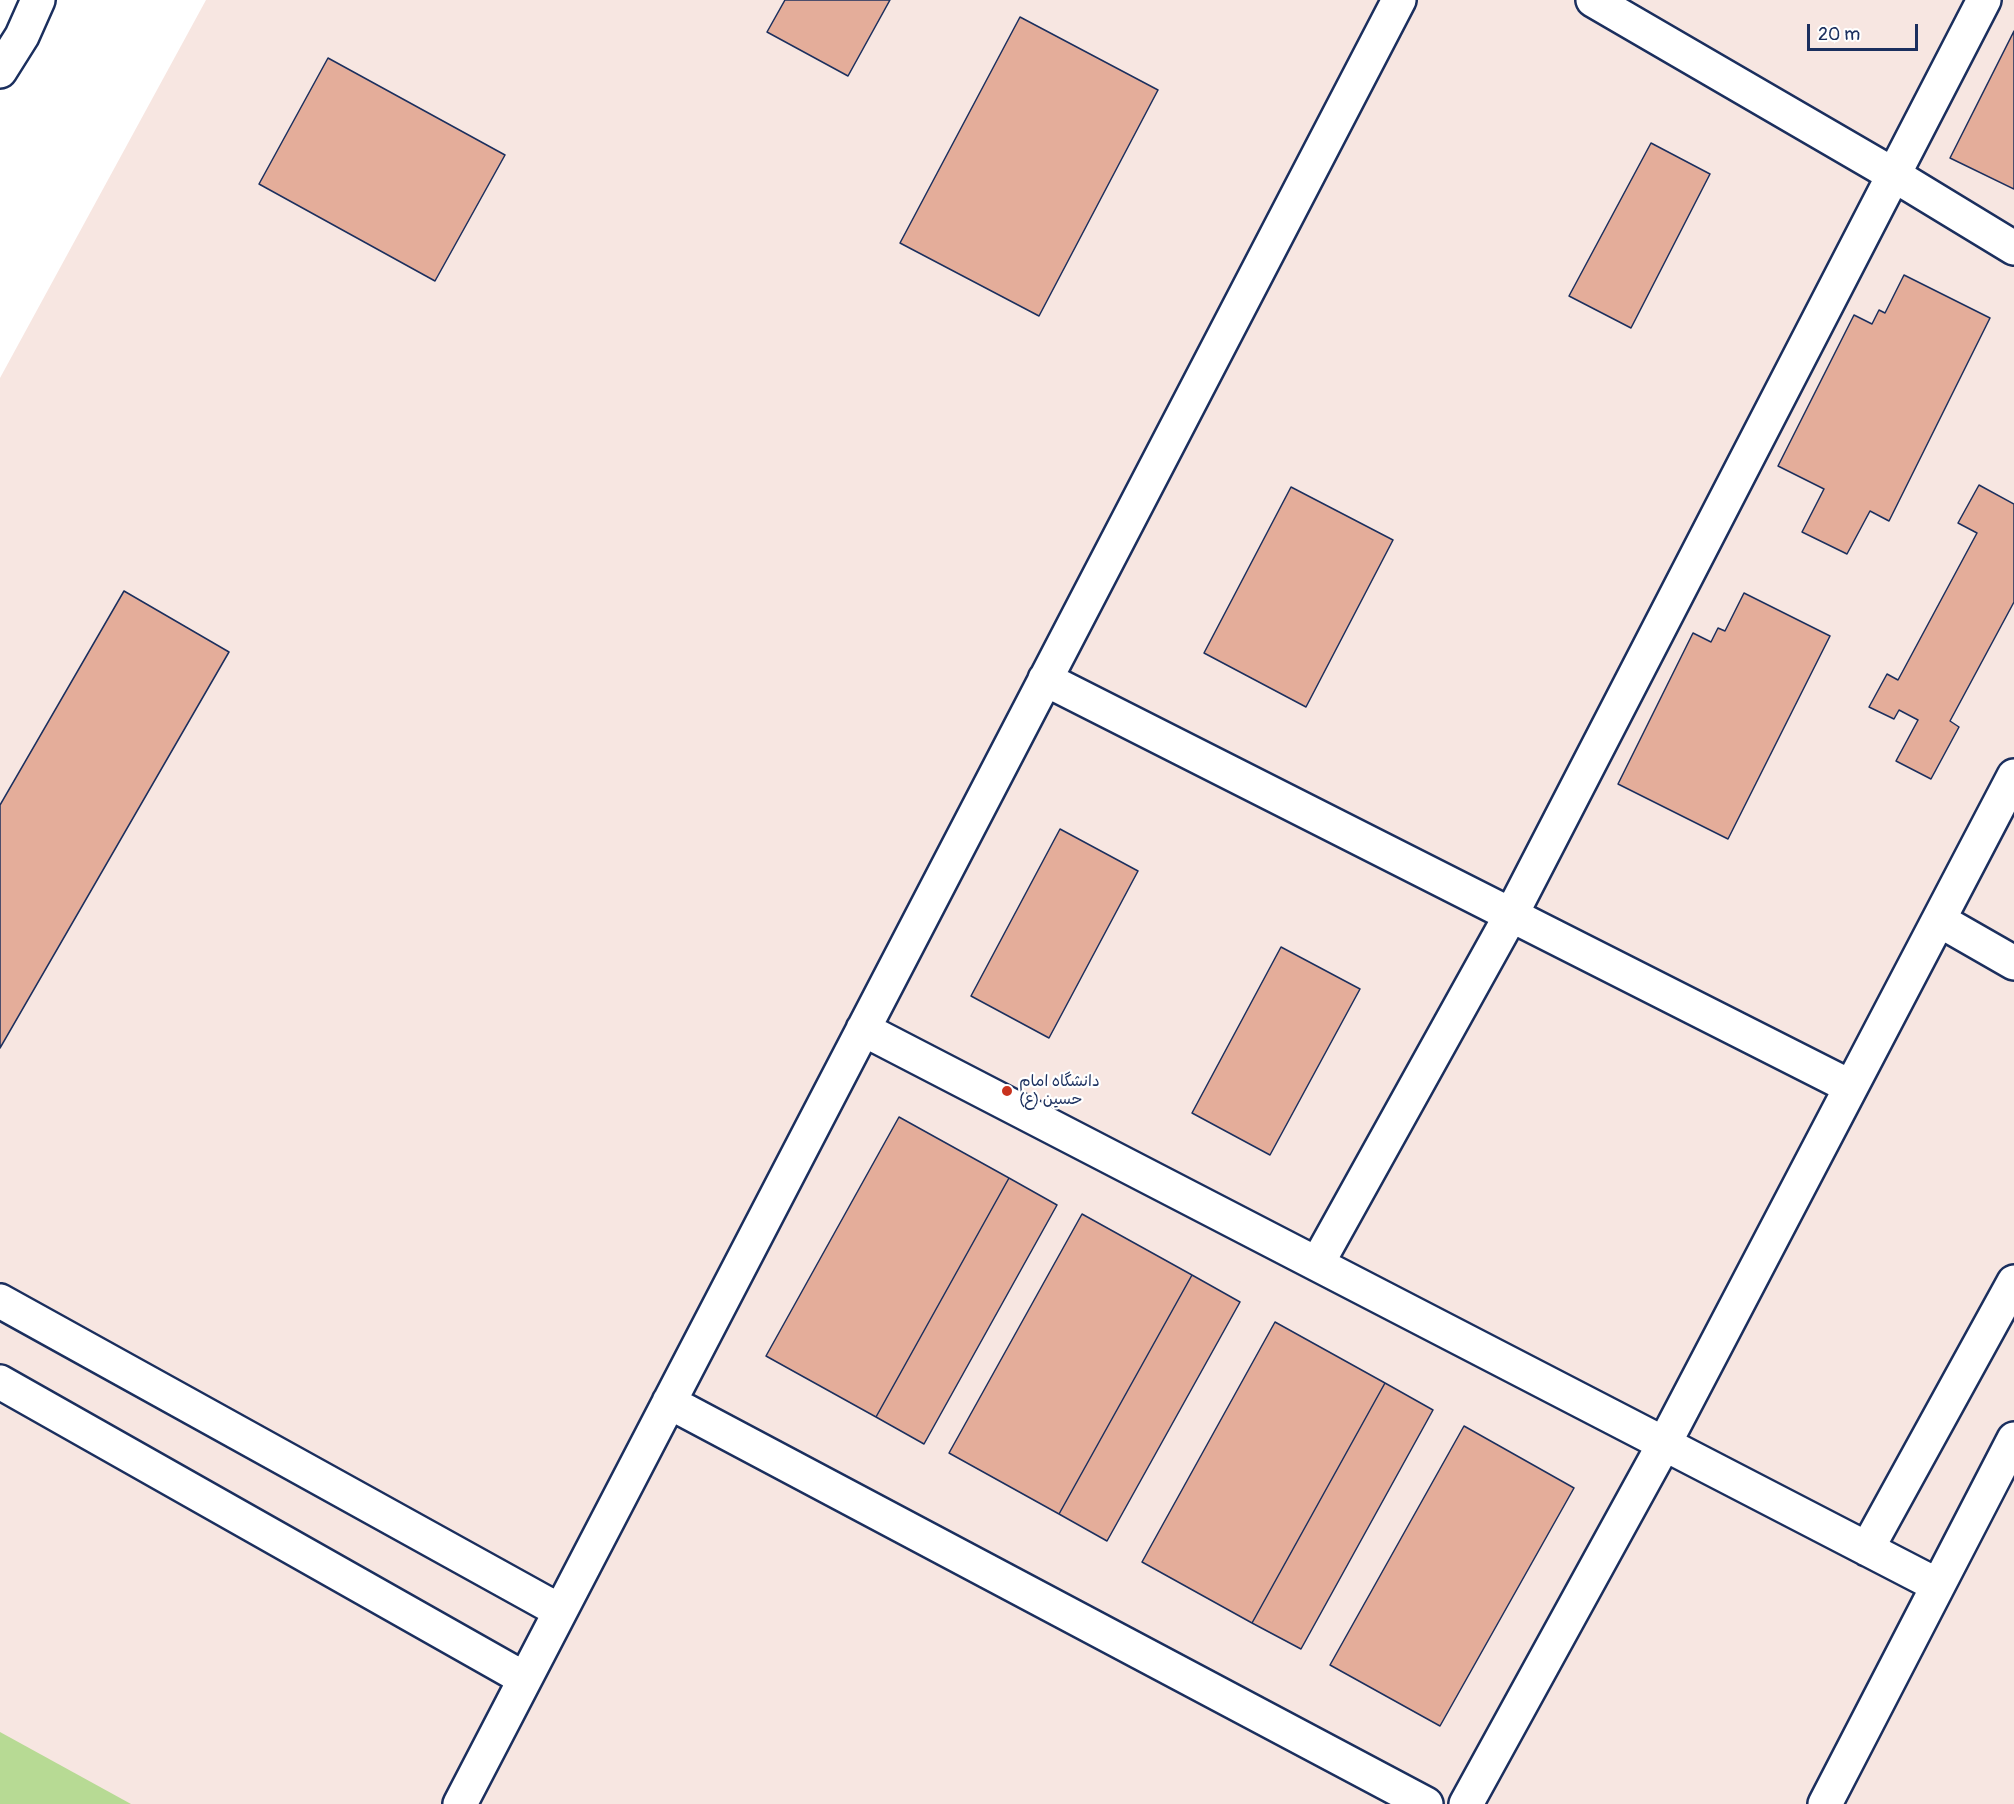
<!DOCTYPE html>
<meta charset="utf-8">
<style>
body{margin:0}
#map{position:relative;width:2014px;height:1804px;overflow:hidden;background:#fff;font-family:Pangolin,sans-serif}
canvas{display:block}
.scale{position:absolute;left:1807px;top:24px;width:111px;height:27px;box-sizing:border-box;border:3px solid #1b2f5e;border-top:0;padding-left:8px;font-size:18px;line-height:21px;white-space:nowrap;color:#1b2f5e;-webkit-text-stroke:4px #fff;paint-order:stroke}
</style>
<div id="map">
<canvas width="2014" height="1804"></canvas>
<div class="scale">20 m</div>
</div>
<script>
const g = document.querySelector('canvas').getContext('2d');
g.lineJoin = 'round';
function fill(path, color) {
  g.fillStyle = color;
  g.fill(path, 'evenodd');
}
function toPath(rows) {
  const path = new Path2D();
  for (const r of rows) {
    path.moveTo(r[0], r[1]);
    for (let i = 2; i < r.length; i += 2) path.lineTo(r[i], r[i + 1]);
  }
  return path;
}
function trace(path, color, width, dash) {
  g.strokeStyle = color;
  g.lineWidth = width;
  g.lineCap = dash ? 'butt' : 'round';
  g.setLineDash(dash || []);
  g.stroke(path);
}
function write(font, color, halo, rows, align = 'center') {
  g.font = font + ' Pangolin,"Playpen Sans Arabic",sans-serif';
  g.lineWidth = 4.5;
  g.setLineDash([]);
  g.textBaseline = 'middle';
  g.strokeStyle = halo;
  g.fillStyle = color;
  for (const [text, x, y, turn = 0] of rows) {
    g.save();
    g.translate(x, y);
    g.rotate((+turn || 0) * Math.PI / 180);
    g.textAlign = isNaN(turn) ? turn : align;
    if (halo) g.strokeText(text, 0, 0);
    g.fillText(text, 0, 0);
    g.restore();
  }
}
fill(toPath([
 [206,0,2014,0,2014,1804,0,1804,0,378]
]), '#f7e6e1');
fill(toPath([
 [0,1732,131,1804,0,1804]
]), '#b7da94');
const building = toPath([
 [785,0,890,0,848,76,767,32,785,0],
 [1020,17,1158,90,1039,316,900,243,1020,17],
 [2014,31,2014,189,1950,158,2014,31],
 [328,58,505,155,435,281,259,184,328,58],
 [1651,143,1710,174,1631,328,1569,296,1651,143],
 [1904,275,1990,318,1889,521,1870,511,1847,554,1802,532,1824,489,1778,466,1854,315,1872,324,1879,310,1885,313,1904,275],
 [1979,485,2014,504,2014,602,1950,721,1959,727,1931,779,1896,761,1918,720,1899,710,1894,719,1869,707,1887,674,1898,680,1977,533,1958,523,1979,485],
 [1291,487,1393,540,1306,707,1204,653,1291,487],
 [124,591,229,652,0,1048,0,805,124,591],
 [1744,593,1830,636,1728,839,1618,784,1693,633,1711,642,1718,628,1725,631,1744,593],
 [1060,829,1138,871,1049,1038,971,996,1060,829],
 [1281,947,1360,989,1270,1155,1192,1113,1281,947],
 [899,1117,1009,1178,876,1417,766,1356,899,1117],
 [1009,1178,1057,1205,924,1444,876,1417,1009,1178],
 [1082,1214,1192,1275,1059,1514,949,1453,1082,1214],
 [1192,1275,1240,1302,1107,1541,1059,1514,1192,1275],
 [1275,1322,1385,1383,1252,1623,1142,1562,1275,1322],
 [1385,1383,1433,1410,1301,1649,1252,1623,1385,1383],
 [1464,1426,1574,1488,1440,1726,1330,1665,1464,1426]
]);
fill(building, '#e4ad9a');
trace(building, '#1b2f5e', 1.5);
const minor = toPath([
 [1593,0,1894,175,2014,248],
 [0,71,22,36,38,0],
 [1045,679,1851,1087],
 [1939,920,2014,963],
 [863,1029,1937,1585],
 [1317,1264,1511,915,1984,0],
 [0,1301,560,1611],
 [0,1382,525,1679],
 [669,1402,1426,1804],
 [1867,1549,2014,1282],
 [460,1804,1399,0],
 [1466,1804,1664,1444,2014,776],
 [1825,1804,2014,1439]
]);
trace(minor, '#1b2f5e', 38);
trace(minor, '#fff', 33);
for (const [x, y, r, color] of [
 [1007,1091,6,"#c8321e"]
]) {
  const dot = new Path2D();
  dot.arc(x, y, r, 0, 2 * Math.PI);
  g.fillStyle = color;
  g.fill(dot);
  trace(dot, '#fff', 2);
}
write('16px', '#1b2f5e', '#fff', [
 ["دانشگاه امام",1019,1082],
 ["حسین (ع)",1019,1100]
], 'left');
</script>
